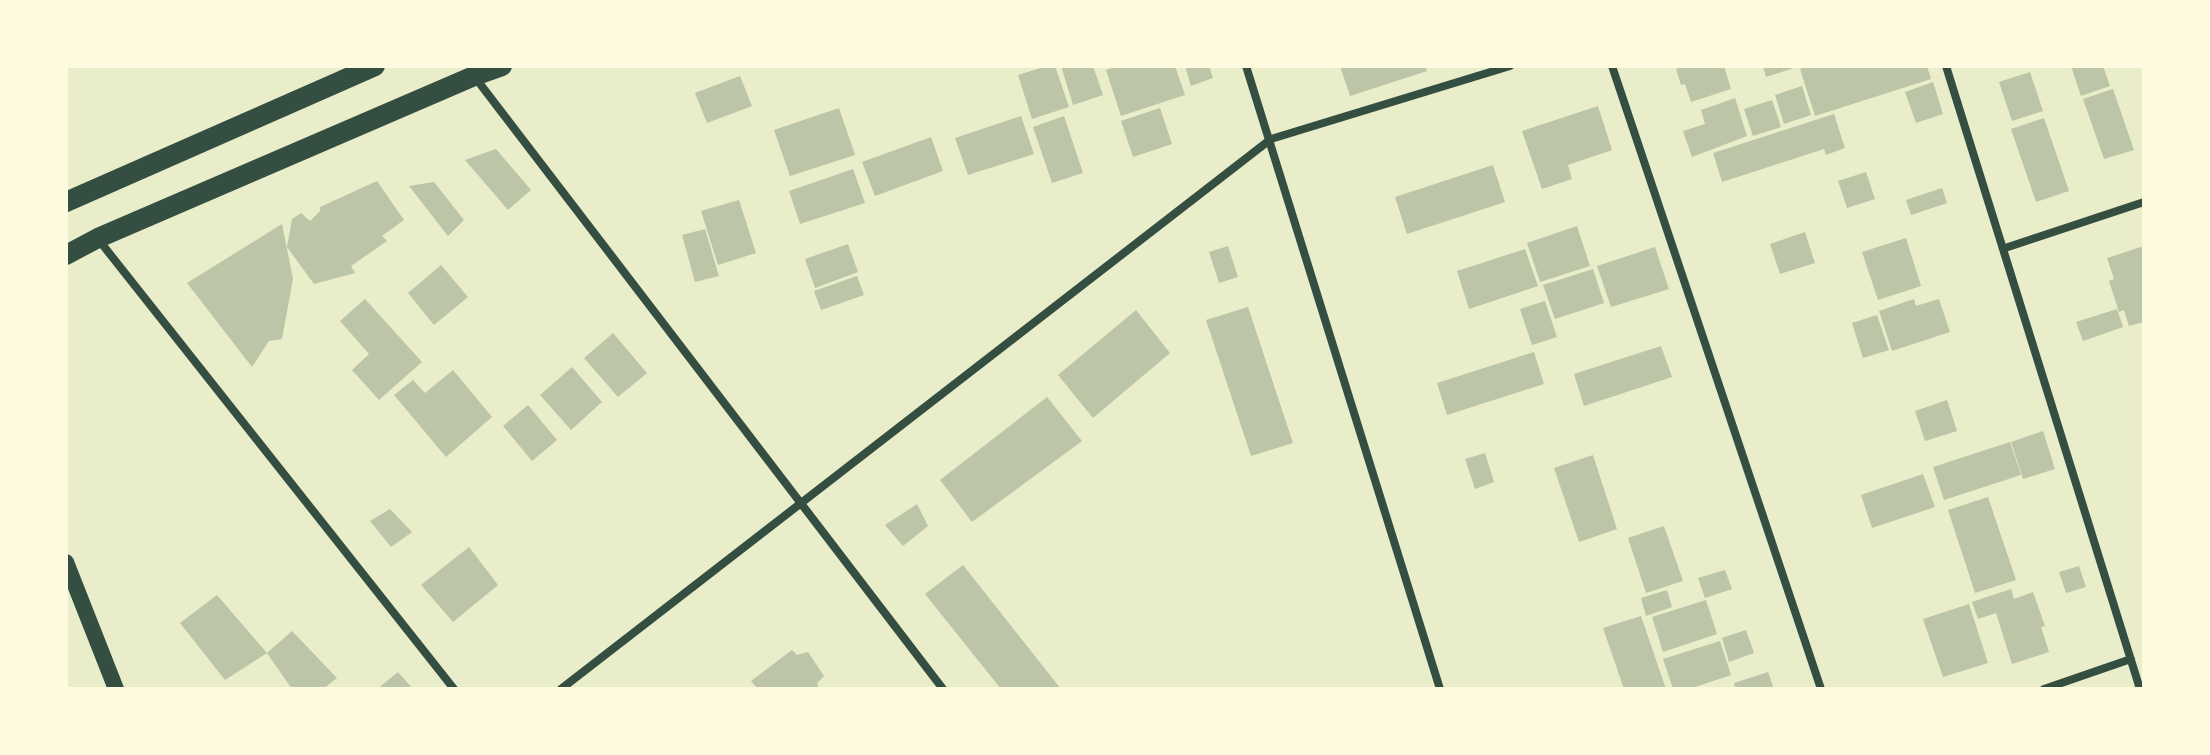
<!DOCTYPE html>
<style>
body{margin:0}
#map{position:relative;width:2210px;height:755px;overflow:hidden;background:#e9edc9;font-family:"Source Sans 3",sans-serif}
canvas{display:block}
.frame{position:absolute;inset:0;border:68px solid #fefae0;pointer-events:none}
</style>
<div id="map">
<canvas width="2210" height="755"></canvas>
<div class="frame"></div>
</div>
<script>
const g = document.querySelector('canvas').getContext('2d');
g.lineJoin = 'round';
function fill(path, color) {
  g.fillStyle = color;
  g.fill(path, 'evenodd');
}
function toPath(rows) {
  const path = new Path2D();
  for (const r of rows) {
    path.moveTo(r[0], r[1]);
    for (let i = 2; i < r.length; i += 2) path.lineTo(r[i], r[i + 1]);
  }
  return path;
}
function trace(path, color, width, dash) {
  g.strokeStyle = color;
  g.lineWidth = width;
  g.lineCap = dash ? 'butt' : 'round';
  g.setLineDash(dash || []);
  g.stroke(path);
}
fill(toPath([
 [1047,66,1055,66,1069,107,1032,119,1018,75],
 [1061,66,1093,66,1103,95,1073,105],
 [1118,66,1175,66,1185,95,1121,116,1106,70],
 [1185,66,1209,66,1213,78,1191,86],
 [1340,66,1425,66,1427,71,1350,96],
 [1683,66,1724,66,1731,89,1691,102,1685,84,1681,85,1676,69],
 [1763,66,1797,66,1797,67,1766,77],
 [1808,66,1927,66,1931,79,1815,116,1800,69],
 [2071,66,2103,66,2110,86,2081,96],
 [2030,72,2043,111,2012,121,1999,82],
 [740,76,752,106,707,123,695,93],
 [1933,82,1943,114,1916,123,1905,92],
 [1802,86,1811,115,1784,124,1775,95],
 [2113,89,2134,150,2104,159,2083,99],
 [1735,98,1747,136,1692,157,1683,131,1705,124,1701,110],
 [1772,100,1781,127,1753,136,1744,109],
 [1598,106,1612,150,1568,165,1572,179,1542,189,1522,131],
 [839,108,855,155,790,176,774,130],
 [1160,108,1172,144,1133,157,1121,121],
 [1834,114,1845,148,1826,155,1824,149,1722,182,1713,153],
 [1021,116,1034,154,968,175,955,138],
 [1064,116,1083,173,1052,183,1033,127],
 [2044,118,2069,191,2036,202,2011,129],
 [931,137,943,171,875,196,862,162],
 [496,149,531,190,508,210,465,160],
 [1493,165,1505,202,1407,234,1395,197],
 [853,169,865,203,800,224,789,191],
 [1866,172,1875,199,1847,208,1838,181],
 [377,181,404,220,382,236,387,241,351,266,355,273,314,284,287,247,292,219,301,213,310,221,320,211,320,207],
 [434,182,464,220,448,236,409,186],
 [1942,188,1947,203,1911,215,1906,200],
 [739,200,756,253,718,265,701,211],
 [282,224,293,279,282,339,269,341,252,367,187,283],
 [1577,226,1590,266,1540,282,1527,243],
 [705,229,719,276,695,282,682,235],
 [1805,232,1815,263,1780,274,1770,244],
 [1906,238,1921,286,1878,300,1862,252],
 [848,244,858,272,815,288,805,259],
 [1228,246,1238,277,1219,283,1209,252],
 [2144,246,2144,322,2129,326,2124,310,2119,312,2109,281,2114,279,2107,258],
 [1655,247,1669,289,1611,307,1597,266],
 [1525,249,1538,286,1469,309,1457,271],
 [441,265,468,297,434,325,408,293],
 [1593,269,1604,303,1555,319,1543,285],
 [857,276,864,295,821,310,814,291],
 [365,299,422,362,379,400,352,370,369,354,340,321],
 [1914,299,1916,306,1939,299,1950,332,1892,351,1879,311],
 [1545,301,1557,337,1532,345,1520,309],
 [1248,307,1293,443,1251,456,1206,320],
 [2117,309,2123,327,2083,341,2076,322],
 [1136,310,1170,353,1093,418,1058,375],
 [1877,315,1889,350,1863,358,1852,323],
 [613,333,647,373,618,397,584,358],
 [1661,346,1672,377,1584,406,1574,374],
 [1534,352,1544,384,1447,415,1437,383],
 [572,367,602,402,571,430,540,395],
 [453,370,492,417,446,457,394,395,413,380,425,393],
 [1047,397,1082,441,972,522,940,480],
 [1947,400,1957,431,1925,441,1915,411],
 [528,405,557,440,532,461,503,426],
 [2043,431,2055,469,2023,479,2011,442],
 [2010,442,2021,475,1944,500,1933,467],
 [1485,453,1494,482,1475,489,1465,459],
 [1593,455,1617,529,1579,542,1554,468],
 [1923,474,1935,507,1872,528,1861,495],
 [1988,497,2016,580,1975,593,1948,510],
 [917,504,928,526,903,546,885,525],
 [390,509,412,532,391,547,370,521],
 [1664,526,1683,581,1646,593,1628,538],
 [469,547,498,585,453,622,421,585],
 [963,565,1061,689,1001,689,925,594],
 [2079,566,2086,587,2066,593,2059,572],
 [1725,570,1732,589,1705,598,1698,578],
 [2011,589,2014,599,2033,592,2045,626,2041,627,2049,652,2012,664,1996,613,1978,619,1972,602],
 [1667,590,1672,607,1646,616,1641,598],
 [217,595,267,653,225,680,180,623],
 [1706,600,1717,634,1663,652,1652,617],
 [1969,604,1988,663,1943,677,1923,619],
 [1641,616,1666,689,1624,689,1603,628],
 [1746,630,1754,653,1729,662,1722,638],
 [292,631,337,678,323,689,292,689,267,653],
 [1720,641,1731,675,1689,689,1673,689,1663,659],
 [792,650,797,655,808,652,824,676,817,683,819,689,758,689,751,681],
 [398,672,413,689,377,689],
 [1768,672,1774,689,1735,689,1734,683]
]), '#bcc5a7');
trace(toPath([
 [1246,66,1440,689],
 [1612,66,1821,689],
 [1946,66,2140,689],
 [474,76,943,689],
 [98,239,454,689],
 [2005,248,2144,202],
 [561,689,1271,139,1510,66],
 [2044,689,2131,659]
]), '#344e41', 8);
trace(toPath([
 [66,562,116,689]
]), '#344e41', 16);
trace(toPath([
 [66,202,375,66],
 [66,255,98,238,474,76,502,66]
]), '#344e41', 20);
</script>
